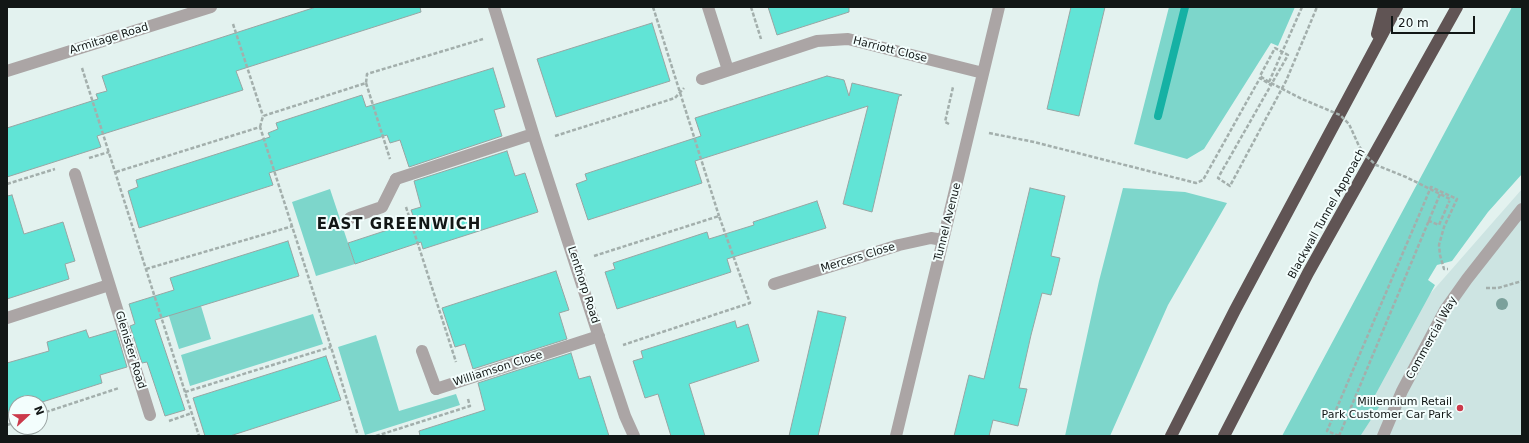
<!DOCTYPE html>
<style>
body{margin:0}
#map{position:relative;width:1529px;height:443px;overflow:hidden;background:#e3f2ef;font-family:"DejaVu Sans",sans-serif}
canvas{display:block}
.frame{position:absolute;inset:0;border:8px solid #121716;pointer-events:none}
.north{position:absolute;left:8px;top:395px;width:40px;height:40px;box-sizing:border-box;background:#f3fefd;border:1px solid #99a2a1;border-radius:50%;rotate:68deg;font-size:11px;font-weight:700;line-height:16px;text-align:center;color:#121716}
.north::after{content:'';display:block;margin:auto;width:14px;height:18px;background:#cb3a4b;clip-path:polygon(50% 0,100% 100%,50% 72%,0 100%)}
.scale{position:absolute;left:1391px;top:16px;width:84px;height:18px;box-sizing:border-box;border:2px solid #121716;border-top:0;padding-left:5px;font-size:12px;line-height:14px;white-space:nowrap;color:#121716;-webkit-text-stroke:3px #f3fefd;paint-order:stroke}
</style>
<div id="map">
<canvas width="1529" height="443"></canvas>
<div class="frame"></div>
<div class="north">N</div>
<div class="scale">20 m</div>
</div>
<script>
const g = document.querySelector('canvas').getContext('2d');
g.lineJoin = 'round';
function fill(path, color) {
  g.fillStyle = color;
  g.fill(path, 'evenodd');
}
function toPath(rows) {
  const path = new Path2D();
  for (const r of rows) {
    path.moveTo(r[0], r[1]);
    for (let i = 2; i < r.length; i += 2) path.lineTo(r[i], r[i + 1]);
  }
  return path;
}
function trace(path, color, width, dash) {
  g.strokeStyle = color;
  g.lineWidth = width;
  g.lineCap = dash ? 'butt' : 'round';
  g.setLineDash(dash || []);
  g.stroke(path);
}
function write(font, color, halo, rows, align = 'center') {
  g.font = font + ' "DejaVu Sans",sans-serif';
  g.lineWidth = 4;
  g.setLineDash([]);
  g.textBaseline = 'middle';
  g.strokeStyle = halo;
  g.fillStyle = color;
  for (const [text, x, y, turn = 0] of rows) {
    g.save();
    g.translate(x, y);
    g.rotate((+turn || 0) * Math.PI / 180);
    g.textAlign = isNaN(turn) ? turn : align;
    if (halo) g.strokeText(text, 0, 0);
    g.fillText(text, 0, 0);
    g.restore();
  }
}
fill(toPath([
 [1522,189,1522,436,1338,436,1423,302]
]), '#cde4e2');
fill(toPath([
 [1169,7,1295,7,1278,46,1271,43,1204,149,1187,159,1134,144],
 [1512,7,1522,7,1522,174,1488,212,1452,261,1437,265,1428,280,1435,285,1373,399,1381,404,1361,435,1282,436],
 [1123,188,1185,192,1227,203,1168,305,1110,436,1065,436,1099,281],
 [330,189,355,264,316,276,292,202],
 [201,306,211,339,179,349,168,313],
 [313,314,323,344,190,386,181,355],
 [376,335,399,411,456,394,460,405,365,435,338,347]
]), '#7dd6cb');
trace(toPath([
 [1158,116,1185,7]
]), '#16b1a4', 8);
const building = toPath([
 [316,7,420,7,421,12,236,71,243,90,97,136,101,147,7,177,7,128,98,99,96,94,107,91,102,76,316,7],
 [768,7,849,7,849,12,777,35,768,7],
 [1071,7,1105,7,1079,116,1047,109,1071,7],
 [652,23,670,81,556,117,537,59,652,23],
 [493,68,505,107,494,110,502,136,409,167,400,140,390,143,387,135,269,173,273,185,139,228,128,191,138,187,136,180,270,137,268,133,278,129,276,123,362,95,366,107,493,68],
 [827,76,844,80,849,96,852,83,902,95,899,96,872,212,843,204,868,106,695,161,702,183,588,220,576,184,587,180,585,174,701,136,695,118,827,76],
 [507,151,515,176,525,173,538,212,423,249,421,242,355,264,348,243,415,221,411,210,421,207,414,181,507,151],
 [1030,188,1065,196,1051,256,1060,258,1051,295,1042,293,1031,335,1019,388,1027,389,1018,426,993,420,989,436,954,436,969,375,984,379,1030,188],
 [12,195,24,234,63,222,75,261,65,264,69,279,7,299,7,196,12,195],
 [817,201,826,228,727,259,731,272,617,309,605,272,615,269,613,263,707,232,709,239,754,225,753,222,817,201],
 [288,241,299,276,155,320,185,410,165,416,147,362,142,363,130,326,135,324,129,304,174,290,170,278,288,241],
 [556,271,569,310,559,313,567,339,473,369,465,344,455,347,442,308,556,271],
 [818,311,846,317,818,436,789,436,818,311],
 [735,321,737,328,748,324,759,361,689,384,705,436,671,436,658,394,645,398,633,361,643,358,641,351,735,321],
 [86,330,89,338,116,330,127,367,100,375,102,383,39,403,16,403,16,410,7,413,7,363,49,351,47,342,86,330],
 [571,353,579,379,590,376,609,436,420,436,419,431,485,410,478,383,571,353],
 [326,356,341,400,230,436,205,436,193,398,326,356]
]);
fill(building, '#61e4d6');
trace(building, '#97a5a3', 1);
trace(toPath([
 [653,7,719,216],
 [751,7,761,39],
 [233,24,263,116],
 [82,68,199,436],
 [1269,82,1260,76,1275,48,1288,55,1271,85],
 [366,83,390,159],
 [949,124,945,122,953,87],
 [260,127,263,116,366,83,367,74,483,39],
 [989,133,1034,142,1196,183,1203,180,1260,78,1271,85,1218,178,1230,186,1286,81,1317,7],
 [555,136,675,98,684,88],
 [89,158,109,152],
 [116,172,260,127,331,347,358,436],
 [7,184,55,169],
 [406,207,456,362],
 [1429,220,1429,221,1439,225,1449,202],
 [594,256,719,216,750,303,623,345],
 [146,269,293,226],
 [1486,288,1498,288,1522,281],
 [185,392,331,347],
 [40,414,119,388],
 [169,421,192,413],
 [7,425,16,422],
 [376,436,470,406,468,399],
 [1339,436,1327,431,1431,187,1457,199,1444,227,1439,245,1440,255,1444,269,1448,269],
 [1339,436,1440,194]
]), '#a3afac', 2.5, [4, 2]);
trace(toPath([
 [708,7,728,70],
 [75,174,150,415],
 [350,218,382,207,396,179],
 [422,351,436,389]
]), '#aba5a5', 12);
trace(toPath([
 [494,7,536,143,607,362,625,416,634,436],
 [7,71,211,7],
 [702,79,817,41,848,39,983,73],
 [396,179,533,134],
 [774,284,899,245,931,238,943,240],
 [7,318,109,285],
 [436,389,599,336],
 [896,436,999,7],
 [1383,436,1402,391,1445,310,1467,279,1522,209]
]), '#aba5a5', 12);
trace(toPath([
 [1377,34,1384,7],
 [1171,436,1235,310,1397,7],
 [1224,436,1308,273,1457,7]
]), '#605454', 12);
trace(toPath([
 [1302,7,1269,82,1302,99,1340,115,1349,124,1359,146,1365,155,1376,165,1406,177,1450,199,1449,202]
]), '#a3afac', 2.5, [4, 2]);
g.fillStyle = '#7ba09b';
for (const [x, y] of [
 [1502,304]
]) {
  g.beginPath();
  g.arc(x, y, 6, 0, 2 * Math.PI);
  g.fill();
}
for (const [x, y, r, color] of [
 [1460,408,4,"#cb3a4b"]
]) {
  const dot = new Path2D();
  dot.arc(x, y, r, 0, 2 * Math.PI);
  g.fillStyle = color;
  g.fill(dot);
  trace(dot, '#f3fefd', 1.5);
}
write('11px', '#121716', '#f3fefd', [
 ["Armitage Road",109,39,-17],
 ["Harriott Close",890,50,14],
 ["Blackwall Tunnel Approach",1327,214,-61],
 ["Tunnel Avenue",948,222,-76],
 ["Mercers Close",858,258,-17],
 ["Lenthorp Road",583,285,72],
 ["Commercial Way",1432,338,-61],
 ["Glenister Road",130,350,73],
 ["Williamson Close",498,369,-18]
]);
write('11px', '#121716', '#f3fefd', [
 ["Millennium Retail",1452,402],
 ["Park Customer Car Park",1452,415]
], 'right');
g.letterSpacing = '1px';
write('bold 15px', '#121716', '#f3fefd', [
 ["EAST GREENWICH",399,225]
]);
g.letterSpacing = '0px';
</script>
